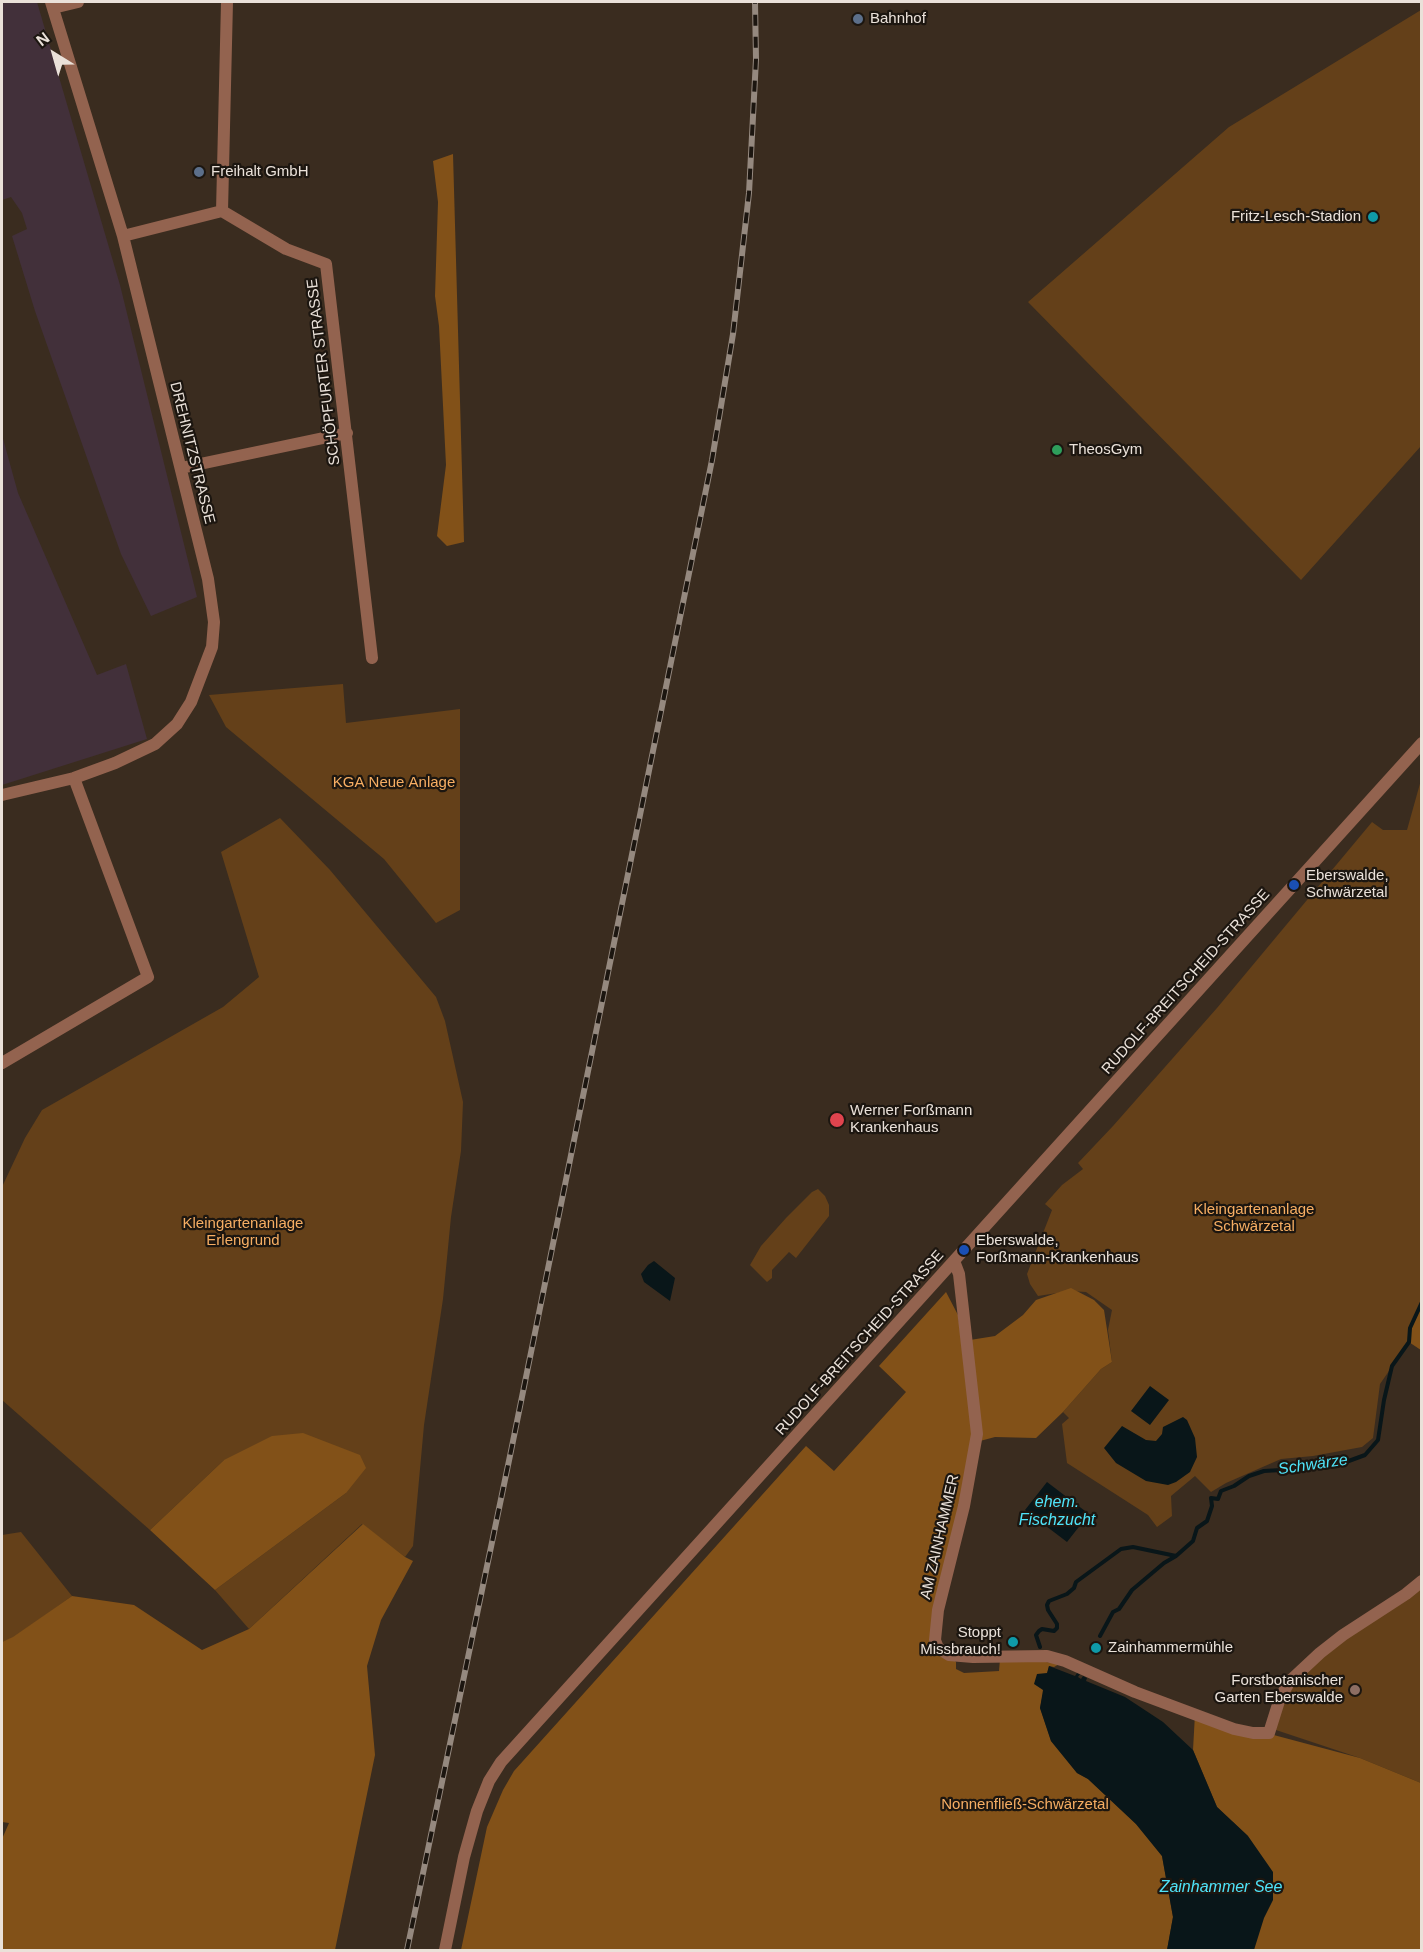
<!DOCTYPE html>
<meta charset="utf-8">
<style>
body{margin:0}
#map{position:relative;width:1423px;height:1952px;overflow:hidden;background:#3a2c1f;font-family:Helvetica,sans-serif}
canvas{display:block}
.frame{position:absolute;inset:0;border:3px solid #eae1d9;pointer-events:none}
.north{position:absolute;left:24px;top:24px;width:60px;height:60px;-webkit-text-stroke:4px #1c1610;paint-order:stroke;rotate:323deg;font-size:16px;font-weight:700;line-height:24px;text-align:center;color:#eae1d9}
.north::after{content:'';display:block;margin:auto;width:21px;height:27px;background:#eae1d9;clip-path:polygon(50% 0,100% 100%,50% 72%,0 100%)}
</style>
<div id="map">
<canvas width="1423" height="1952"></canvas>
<div class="frame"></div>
<div class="north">N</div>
</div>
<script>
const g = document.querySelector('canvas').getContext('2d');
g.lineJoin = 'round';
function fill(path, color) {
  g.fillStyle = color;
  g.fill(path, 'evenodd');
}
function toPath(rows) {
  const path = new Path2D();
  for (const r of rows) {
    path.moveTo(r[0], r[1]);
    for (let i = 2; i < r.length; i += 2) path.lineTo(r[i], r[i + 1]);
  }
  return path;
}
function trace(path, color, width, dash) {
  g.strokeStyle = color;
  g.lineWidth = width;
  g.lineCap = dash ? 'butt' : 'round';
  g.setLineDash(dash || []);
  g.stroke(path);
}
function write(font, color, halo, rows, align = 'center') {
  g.font = font + ' Helvetica,sans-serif';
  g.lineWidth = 4.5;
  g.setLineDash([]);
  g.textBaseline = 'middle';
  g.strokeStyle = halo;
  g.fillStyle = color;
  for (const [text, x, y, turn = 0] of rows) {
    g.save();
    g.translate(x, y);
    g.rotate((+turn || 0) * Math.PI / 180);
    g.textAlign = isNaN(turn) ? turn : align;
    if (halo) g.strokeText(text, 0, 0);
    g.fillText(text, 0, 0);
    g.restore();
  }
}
fill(toPath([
 [2,2,37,2,120,285,197,597,151,616,121,554,35,311,12,236,27,229,22,213,11,197,2,200],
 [2,435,18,493,97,675,126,664,147,739,2,785]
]), '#42303a');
fill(toPath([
 [1421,10,1421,446,1301,580,1028,302,1229,127],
 [343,684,346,723,460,709,460,910,436,923,384,859,226,727,209,695],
 [1421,780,1421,1350,1409,1342,1380,1384,1373,1438,1362,1447,1313,1456,1281,1459,1226,1483,1211,1492,1195,1476,1171,1496,1172,1516,1157,1527,1148,1515,1067,1463,1062,1424,1069,1418,1063,1412,1101,1369,1112,1362,1108,1330,1112,1310,1086,1292,1070,1291,1038,1296,1030,1284,1027,1274,1052,1210,1045,1204,1062,1185,1083,1169,1078,1163,1113,1126,1217,1008,1372,822,1383,830,1407,830],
 [280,818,330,870,436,997,445,1021,463,1102,461,1151,451,1217,443,1299,424,1425,413,1546,405,1557,362,1524,249,1629,215,1590,346,1493,224,1460,150,1530,2,1400,2,1187,25,1138,42,1110,223,1007,259,977,221,852],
 [818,1189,825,1196,829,1205,829,1216,796,1258,789,1252,772,1270,772,1278,767,1282,750,1265,761,1246,786,1218,812,1192],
 [21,1532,72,1596,13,1638,2,1642,2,1535],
 [1421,1587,1421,1783,1360,1758,1273,1729,1284,1698,1294,1682,1332,1648]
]), '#644019');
fill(toPath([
 [453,154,464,542,447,546,437,536,446,465,439,326,435,296,438,202,433,161],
 [1071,1288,1094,1300,1104,1310,1112,1362,1101,1369,1063,1412,1036,1438,995,1437,980,1441,970,1340,995,1336,1023,1315,1036,1300],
 [946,1292,958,1315,975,1441,933,1636,956,1662,956,1669,964,1673,999,1671,1000,1659,1061,1663,1054,1667,1049,1666,1040,1708,1051,1741,1077,1773,1088,1779,1136,1824,1162,1856,1173,1917,1167,1950,461,1950,487,1827,503,1790,514,1771,806,1446,834,1471,906,1392,879,1366],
 [1421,1303,1421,1302,1421,1350,1409,1342,1410,1328],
 [303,1433,360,1455,366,1468,346,1493,215,1590,150,1530,224,1460,272,1436],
 [363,1524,405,1557,413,1561,381,1620,367,1666,375,1755,335,1950,2,1950,2,1839,9,1823,2,1822,2,1642,13,1637,72,1596,134,1605,202,1650,249,1629],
 [1195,1714,1360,1758,1421,1783,1421,1950,1240,1950,1248,1836,1217,1807,1193,1750]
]), '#825118');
fill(toPath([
 [654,1261,675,1278,670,1301,644,1282,641,1274,648,1265],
 [1150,1386,1169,1400,1150,1425,1131,1411],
 [1183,1417,1187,1420,1195,1438,1197,1457,1190,1472,1176,1482,1168,1485,1146,1481,1116,1463,1104,1448,1122,1426,1146,1440,1156,1441,1162,1434,1163,1427],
 [1047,1482,1089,1514,1067,1542,1025,1510],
 [1049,1666,1075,1676,1077,1673,1080,1674,1078,1677,1081,1679,1083,1676,1087,1678,1086,1681,1125,1697,1163,1722,1193,1750,1217,1807,1248,1836,1273,1872,1273,1900,1264,1918,1254,1950,1167,1950,1173,1917,1162,1856,1136,1824,1088,1779,1077,1773,1051,1741,1040,1708,1043,1690,1034,1684,1037,1674,1047,1673]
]), '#091619');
trace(toPath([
 [1100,1636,1113,1612,1119,1609,1132,1590,1164,1563,1176,1556],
 [1040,1647,1036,1635,1039,1631,1042,1629,1054,1631,1057,1628,1057,1624,1048,1610,1047,1605,1049,1601,1067,1594,1074,1588,1076,1582,1121,1549,1133,1547,1176,1556,1193,1541,1197,1528,1207,1521,1212,1506,1211,1498,1218,1499,1221,1491,1234,1486,1249,1476,1264,1471,1281,1470,1290,1465,1346,1462,1365,1455,1378,1440,1384,1400,1392,1366,1409,1342,1410,1328,1422,1302]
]), '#091619', 4);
trace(toPath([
 [227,2,222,211,286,249,326,264,372,658],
 [53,8,78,2],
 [123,236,222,211],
 [181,468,347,433],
 [2,795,74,778,115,763,155,744,177,724,191,702,212,647,214,622,208,579,123,236,51,2],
 [2,1063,148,977,74,778],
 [954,1261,959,1274,977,1434,964,1506,938,1610,935,1640,938,1648,949,1655,973,1657,1047,1656,1065,1661,1135,1692,1234,1729,1253,1733,1269,1733,1280,1698,1290,1681,1320,1653,1343,1635,1406,1594,1422,1581],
 [445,1950,464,1857,477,1811,489,1781,501,1762,1422,743]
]), '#93634f', 12);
const rail = toPath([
 [407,1950,511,1451,712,460,733,334,749,193,756,59,755,2]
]);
trace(rail, '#95897f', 6);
trace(rail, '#1c1610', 4, [11]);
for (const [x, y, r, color] of [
 [858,19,6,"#5c6f8a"],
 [199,172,6,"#5c6f8a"],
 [1373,217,6,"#0f9aa8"],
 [1057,450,6,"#2e9e5b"],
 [1294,885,6,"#1a4fb4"],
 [837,1120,8,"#e0444e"],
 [964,1250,6,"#1a4fb4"],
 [1013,1642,6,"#0f9aa8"],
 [1096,1648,6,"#0f9aa8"],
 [1355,1690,6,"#8d6e63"]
]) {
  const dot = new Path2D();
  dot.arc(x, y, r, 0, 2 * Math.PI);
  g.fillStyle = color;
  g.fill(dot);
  trace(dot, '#1c1610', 2);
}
write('15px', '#eae1d9', '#1c1610', [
 ["Bahnhof",870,19],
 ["Freihalt GmbH",211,172],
 ["Fritz-Lesch-Stadion",1361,217,"right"],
 ["TheosGym",1069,450],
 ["Eberswalde,",1306,876],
 ["Schwärzetal",1306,893],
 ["Werner Forßmann",850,1111],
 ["Krankenhaus",850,1128],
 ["Eberswalde,",976,1241],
 ["Forßmann-Krankenhaus",976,1258],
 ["Stoppt",1001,1633,"right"],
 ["Missbrauch!",1001,1650,"right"],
 ["Zainhammermühle",1108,1648],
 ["Forstbotanischer",1343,1681,"right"],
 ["Garten Eberswalde",1343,1698,"right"]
], 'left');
write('15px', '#eae1d9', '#1c1610', [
 ["SCHÖPFURTER STRASSE",324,372,-97],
 ["DREHNITZSTRASSE",192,453,76],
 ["RUDOLF-BREITSCHEID-STRASSE",1186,982,-48],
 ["RUDOLF-BREITSCHEID-STRASSE",860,1343,-48],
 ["AM ZAINHAMMER",940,1537,-77]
]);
write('15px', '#f7ae63', '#1c1610', [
 ["KGA Neue Anlage",394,783],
 ["Kleingartenanlage",1254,1210],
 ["Schwärzetal",1254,1227],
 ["Kleingartenanlage",243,1224],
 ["Erlengrund",243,1241],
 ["Nonnenfließ-Schwärzetal",1025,1805]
]);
write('italic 16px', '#4fe3f8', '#1c1610', [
 ["Schwärze",1313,1465,-8],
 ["ehem.",1057,1503],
 ["Fischzucht",1057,1521],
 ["Zainhammer See",1221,1888]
]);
</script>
